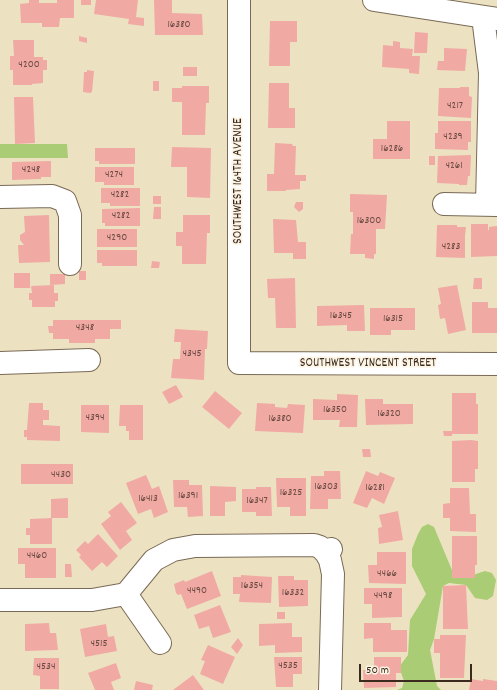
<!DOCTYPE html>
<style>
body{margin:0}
#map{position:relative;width:497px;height:690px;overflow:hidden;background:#ece2c1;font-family:Dekko,sans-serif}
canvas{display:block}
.scale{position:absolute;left:359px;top:664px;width:113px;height:18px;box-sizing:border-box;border:2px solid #3b2a1e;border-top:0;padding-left:5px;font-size:12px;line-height:14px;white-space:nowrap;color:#3b2a1e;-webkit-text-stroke:3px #fcf5e5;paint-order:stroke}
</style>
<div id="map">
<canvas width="497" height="690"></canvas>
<div class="scale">50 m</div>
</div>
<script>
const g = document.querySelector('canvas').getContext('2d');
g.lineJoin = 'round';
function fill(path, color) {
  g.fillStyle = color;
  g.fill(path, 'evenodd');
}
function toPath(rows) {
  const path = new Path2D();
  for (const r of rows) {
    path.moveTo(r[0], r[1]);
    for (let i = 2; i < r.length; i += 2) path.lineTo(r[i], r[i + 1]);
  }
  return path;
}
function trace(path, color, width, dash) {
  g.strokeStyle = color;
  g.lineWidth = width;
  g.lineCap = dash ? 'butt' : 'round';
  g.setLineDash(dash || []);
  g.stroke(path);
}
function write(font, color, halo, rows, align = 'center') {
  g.font = font + ' Dekko,sans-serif';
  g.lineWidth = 3.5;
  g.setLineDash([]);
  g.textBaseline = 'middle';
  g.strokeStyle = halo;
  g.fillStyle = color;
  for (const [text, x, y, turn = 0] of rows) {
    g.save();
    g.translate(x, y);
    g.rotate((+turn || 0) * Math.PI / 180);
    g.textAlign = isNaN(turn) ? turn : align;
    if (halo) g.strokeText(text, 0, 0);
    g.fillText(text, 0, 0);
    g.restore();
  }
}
fill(toPath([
 [0,144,67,144,68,158,0,158],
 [428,524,434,527,454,575,467,577,485,571,492,573,496,580,493,596,487,600,475,598,466,585,449,583,443,586,434,639,430,650,437,686,441,690,397,690,402,688,404,681,399,667,408,655,410,620,426,594,412,566,412,549,418,534,422,527]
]), '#a9cc75');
fill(toPath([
 [29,0,39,0,39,3,57,3,57,0,74,0,74,18,60,18,59,27,42,27,42,23,21,23,20,4,29,3],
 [81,0,91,0,91,5,81,5],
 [96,0,138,0,136,17,144,18,144,26,128,24,129,19,94,14],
 [154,0,172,0,172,13,202,14,203,35,155,35],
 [270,21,297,21,297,42,290,42,290,66,269,66],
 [415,32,428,33,427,53,414,53],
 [79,36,87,38,87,43,79,41],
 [13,40,34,40,34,57,43,57,43,60,47,60,47,70,43,70,43,83,32,84,32,85,13,85,13,70,10,70,10,56,14,56],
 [393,41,400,42,400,48,413,49,412,56,420,56,419,74,409,73,409,69,382,67,383,45,393,46],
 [444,48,467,49,465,71,437,70,438,61,444,61],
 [183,67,197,67,197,76,183,76],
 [87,70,94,71,92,92,90,93,83,92,84,72,87,72],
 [153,81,159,81,159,91,153,91],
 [269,83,289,83,289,108,295,108,295,128,268,128],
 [182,86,209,86,209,103,206,103,205,135,182,135,182,102,172,102,172,88,182,88],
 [460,87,469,87,469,96,472,97,471,118,438,116,439,88,460,88],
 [14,97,33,97,35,143,15,144],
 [387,121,410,121,410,159,373,159,373,139,387,139],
 [438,121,471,121,471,142,468,142,468,150,435,149,435,133,438,133],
 [275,143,292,144,293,146,296,146,295,175,306,175,306,181,300,181,300,189,286,190,286,191,267,191,267,174,274,174],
 [172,147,211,148,210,198,187,197,187,167,171,167],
 [95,148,135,148,135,164,99,164,99,161,95,161],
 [471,155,470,176,468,176,467,185,459,185,459,184,437,183,438,156],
 [429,156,435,156,435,165,429,165],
 [51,161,51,177,41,177,41,179,12,180,12,162],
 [95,167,134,167,134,185,104,185,104,182,95,182],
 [101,188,140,188,140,206,110,206,110,203,101,203],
 [350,194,387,195,385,229,376,229,376,254,374,254,374,259,365,258,365,254,350,254,351,234,353,234,353,212,350,212],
 [153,196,161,196,161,204,153,204],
 [296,202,303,202,303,209,299,212,294,207],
 [154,207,161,207,161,219,153,219],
 [140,208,140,226,105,226,105,223,102,223,102,209],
 [49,215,50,262,19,263,18,245,24,245,20,240,20,235,25,232,24,216],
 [183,215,210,215,210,233,207,233,206,264,182,264,182,246,176,246,176,232,183,232],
 [273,219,296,220,298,242,306,242,306,259,293,259,293,253,274,253],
 [471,224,488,224,488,230,489,230,489,227,497,226,497,256,471,257],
 [437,225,457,225,457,227,466,227,465,236,465,258,436,257],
 [97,229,137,229,137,247,97,247],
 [97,250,137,250,137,266,102,266,102,263,97,263],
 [152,261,160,262,159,268,151,268],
 [79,271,86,271,86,280,79,280],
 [14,273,30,273,30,288,14,288],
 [50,274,65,274,65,284,50,285],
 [295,278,296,328,276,328,275,298,268,298,267,279],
 [474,278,482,278,482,289,473,289],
 [54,285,54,293,58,293,58,301,55,301,55,307,32,307,32,300,29,300,29,293,32,293,31,286],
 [457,285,466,330,448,334,445,318,440,319,438,305,441,304,438,288],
 [472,302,488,302,488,308,497,308,497,333,472,333],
 [364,305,365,331,347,331,347,325,317,326,317,306],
 [370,308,415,308,415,330,391,330,391,335,370,335],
 [53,320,121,320,121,329,110,329,110,339,95,339,95,343,69,343,69,339,53,339,53,333,49,333,48,326,53,326],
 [175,329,208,331,207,349,205,349,204,380,171,378,173,359,180,359,181,342,174,342],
 [176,385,183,397,169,404,162,392],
 [215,391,242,413,229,429,202,407],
 [452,393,476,393,476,404,478,404,478,434,452,434,452,436,444,436,443,431,452,431],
 [337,394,358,395,357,427,339,427,340,420,313,420,313,399,337,400],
 [365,399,383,399,383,404,413,404,413,424,366,425],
 [29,403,43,403,43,410,49,410,49,420,43,420,43,425,60,426,60,441,27,440,27,437,24,437,24,430,27,430],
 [257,403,275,404,275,407,287,408,288,404,305,405,303,433,255,431],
 [81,405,109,405,109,433,81,432],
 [120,405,143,405,143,440,129,440,129,431,126,431,126,426,119,426],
 [471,440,478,441,478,469,475,469,475,482,452,482,452,441],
 [362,449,370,449,371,457,363,457],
 [21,464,73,464,73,484,21,484],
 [324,471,340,471,341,499,328,499,328,509,310,509,311,476,324,476],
 [366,471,378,476,380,472,395,478,384,504,372,498,367,508,353,503],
 [146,475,152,489,159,486,168,512,154,518,151,509,138,514,126,483],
 [276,478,306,478,306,516,290,516,290,507,277,507],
 [173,480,189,480,189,485,202,485,203,516,188,517,187,507,174,507],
 [210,486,236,487,236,501,225,502,225,516,210,516],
 [256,487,271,487,272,516,256,516,256,512,242,512,242,489,256,489],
 [450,488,469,488,470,514,476,514,476,532,450,531,450,518,443,518,443,504,450,503],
 [68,498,68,518,51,518,51,499],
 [121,502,137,523,126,531,132,540,120,550,101,524,111,516,108,512],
 [398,511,403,540,379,544,378,528,382,527,379,515],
 [52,518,52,544,30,544,30,535,26,535,26,528,30,528,30,519],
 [98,534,118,556,107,567,102,562,92,571,79,557,81,555,76,550,85,541,88,544],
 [452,536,477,536,477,565,475,565,475,578,452,578],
 [18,548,56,548,56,578,25,578,25,564,18,564],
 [377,552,406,552,406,584,369,583,368,565,377,565],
 [65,564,71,564,72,577,65,577],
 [212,571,221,596,187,609,181,594,178,595,176,593,174,584,184,580,185,582],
 [241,575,272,577,271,603,239,602,240,594,233,594,233,577,241,577],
 [278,576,294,576,294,580,308,580,308,606,279,607],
 [466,585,468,629,443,629,443,586],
 [364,588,402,588,402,617,372,618,372,604,364,604],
 [220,605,231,632,213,638,209,626,199,629,194,615],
 [277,612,285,612,285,619,277,619],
 [49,623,50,633,56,633,58,650,25,651,25,624],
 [292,623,292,637,302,637,302,652,275,653,275,645,259,646,259,624],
 [364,623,391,623,391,630,407,630,407,652,373,652,373,638,364,639],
 [106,624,108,637,114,636,117,651,85,657,80,629],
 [440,635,466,635,464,678,440,678,440,653,434,653,434,639,440,639],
 [238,638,243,645,237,654,231,647],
 [208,645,235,657,223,684,200,674,205,661,201,660],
 [274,657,302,657,302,674,293,674,293,687,276,687],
 [374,657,401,657,401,673,396,673,396,687,364,688,363,670,374,670],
 [34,658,59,658,59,689,40,689,40,676,33,675],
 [116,663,121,678,111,682,114,690,95,690,88,673],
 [193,675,204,690,173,690],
 [471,679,483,681,483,679,497,681,497,690,469,690],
 [136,681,153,685,152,690,134,690]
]), '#f1a9a4');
const minor = toPath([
 [239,0,239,363,497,364],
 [374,0,497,19],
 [483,17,490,73,487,205],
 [0,197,52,196,65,201,70,215,70,264],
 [444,204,497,205],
 [0,363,89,360],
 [326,553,330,560,333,574,330,690],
 [126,594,160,643],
 [0,600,92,600,126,594,154,560,173,550,195,546,314,545,320,547,326,553,331,549]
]);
trace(minor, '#796a57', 24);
trace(minor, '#fff', 22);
write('11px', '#684a40', null, [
 ["16380",179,25],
 ["4200",29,65],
 ["4217",455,106],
 ["4239",453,137],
 ["16286",392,149],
 ["4261",454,166],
 ["4248",31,170],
 ["4274",114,175],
 ["4282",120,195],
 ["4282",121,216],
 ["16300",369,221],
 ["4290",117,238],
 ["4283",451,247],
 ["16345",341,316],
 ["16315",393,319],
 ["4348",85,328],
 ["4345",192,354],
 ["16350",335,410],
 ["16320",389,414],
 ["4394",95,418],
 ["16380",280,419],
 ["4430",61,475],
 ["16303",326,487],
 ["16281",375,488],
 ["16325",291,493],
 ["16391",188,496],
 ["16413",148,499],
 ["16347",257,501],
 ["4460",37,556],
 ["4466",387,574],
 ["16354",252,586],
 ["4490",197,591],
 ["16332",293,593],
 ["4498",383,596],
 ["4515",99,644],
 ["4535",288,666],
 ["4534",46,667]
]);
write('13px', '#3b2a1e', '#fcf5e5', [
 ["SOUTHWEST 164TH AVENUE",239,181,-90],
 ["SOUTHWEST VINCENT STREET",368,364]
]);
</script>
